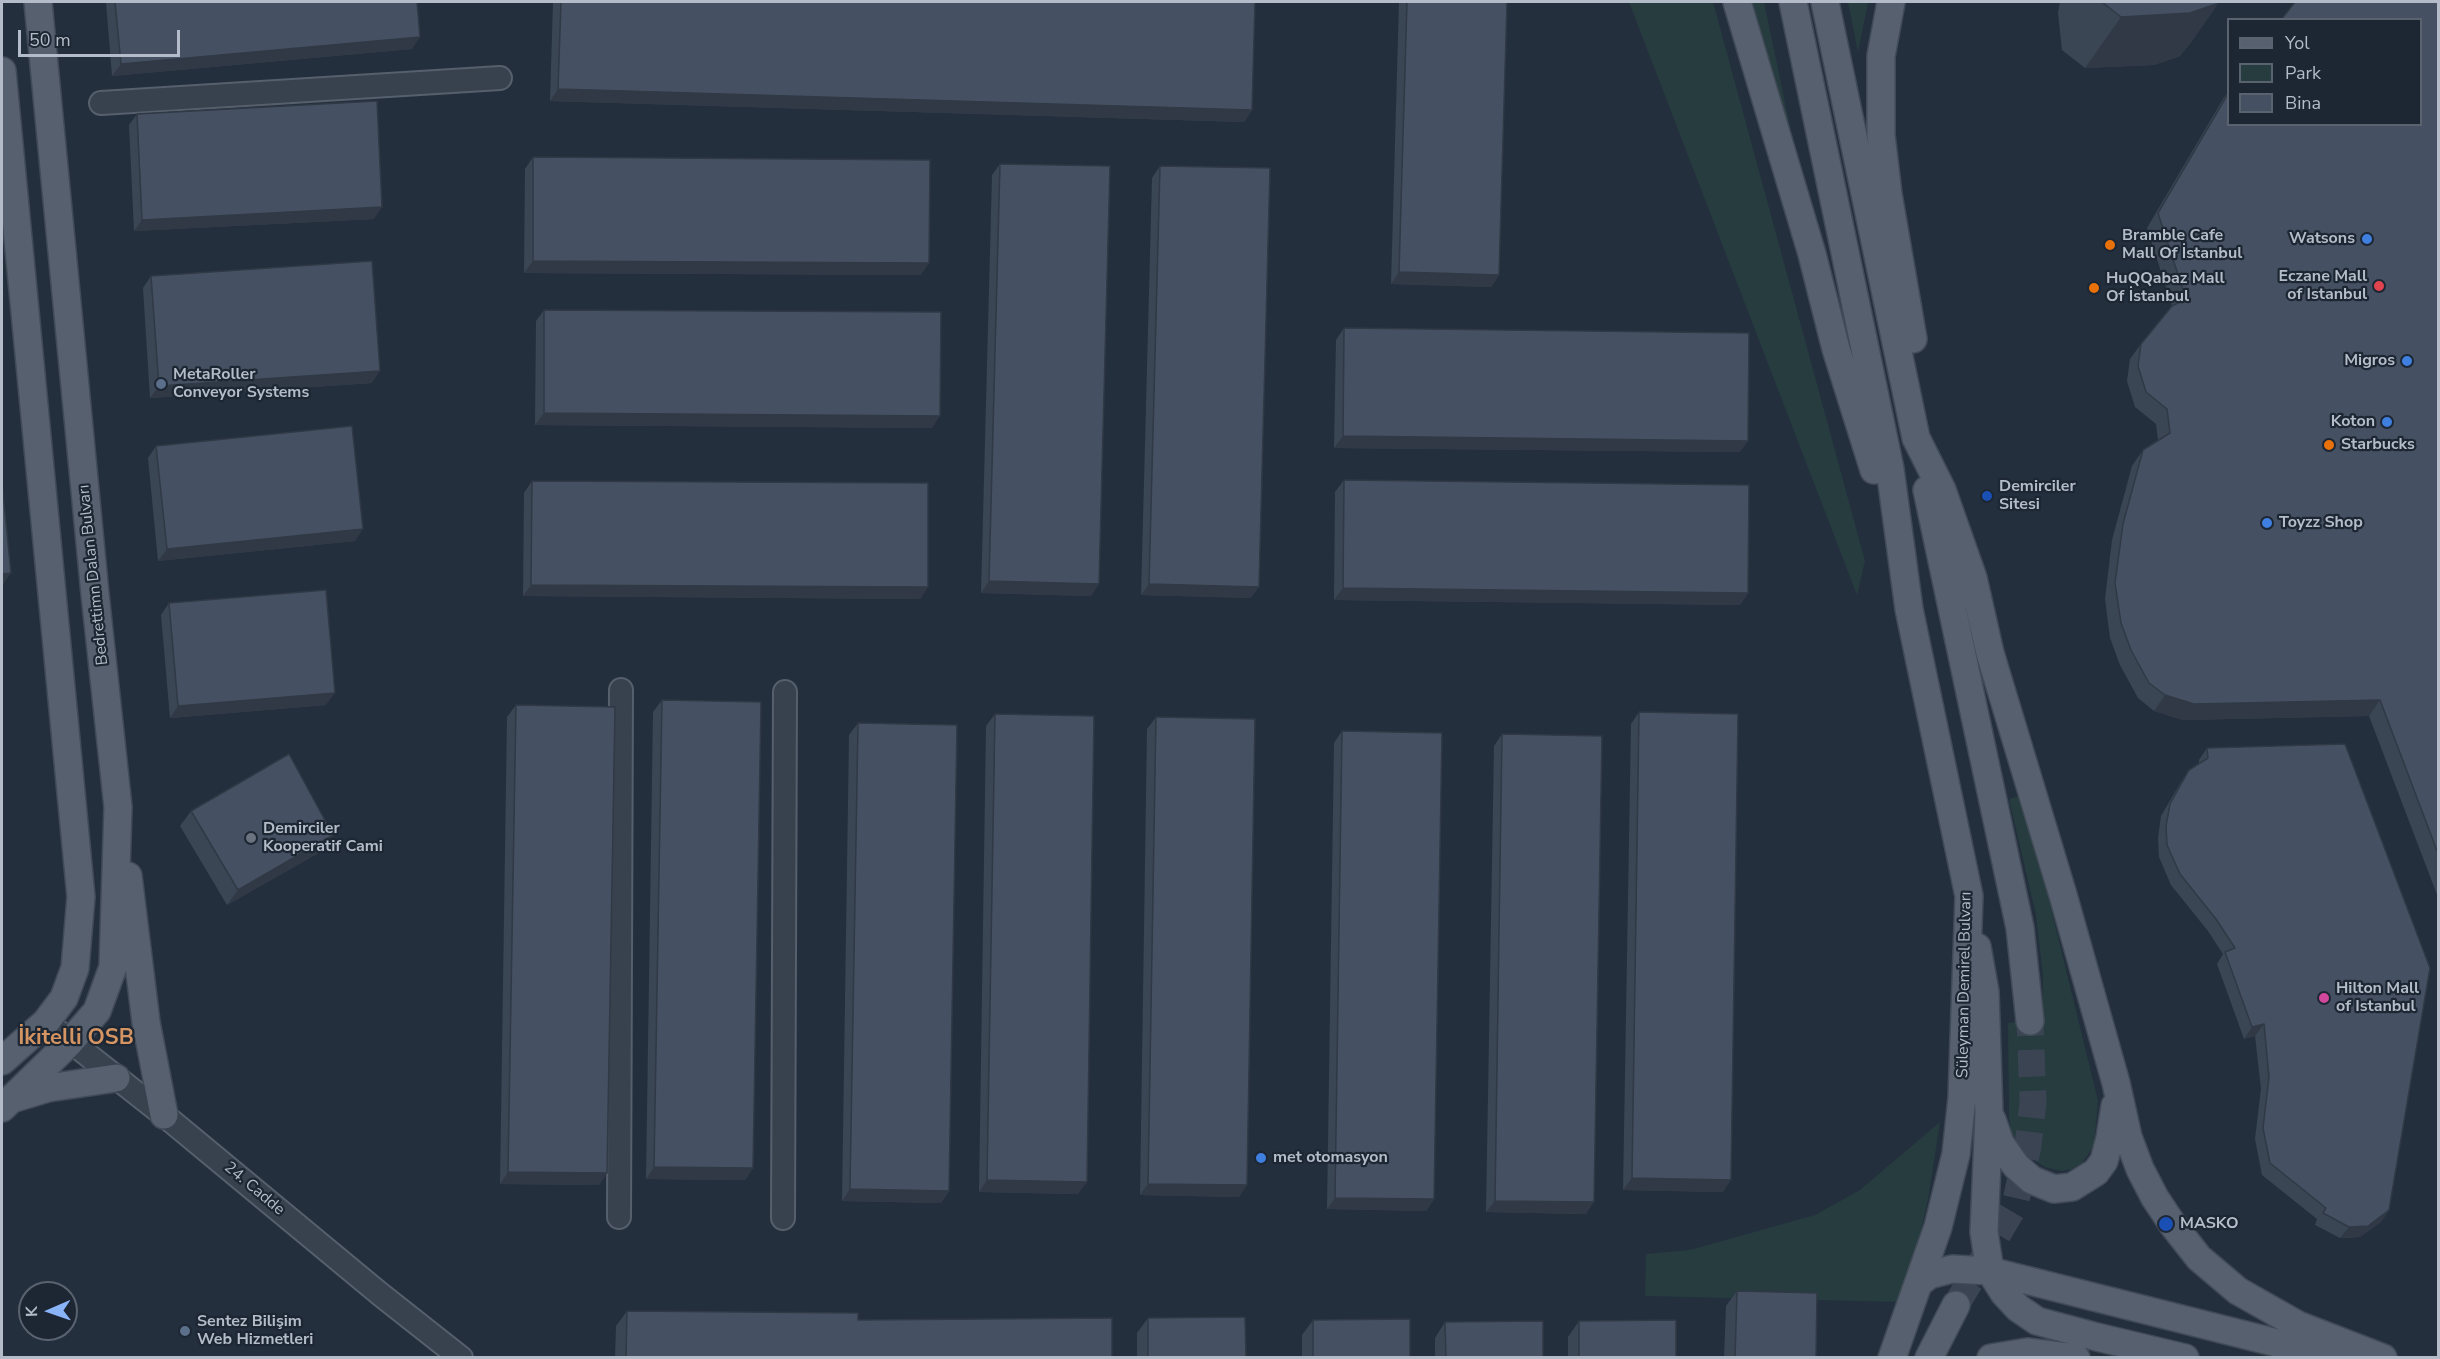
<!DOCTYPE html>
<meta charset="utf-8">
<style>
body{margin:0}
#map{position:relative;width:2440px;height:1359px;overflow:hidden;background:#242f3e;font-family:"Nunito Sans",sans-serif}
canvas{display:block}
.frame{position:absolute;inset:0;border:3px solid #b4bcc9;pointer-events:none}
.legend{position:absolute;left:2227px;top:18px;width:195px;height:108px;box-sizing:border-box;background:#1d2633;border:2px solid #59626f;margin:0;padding:8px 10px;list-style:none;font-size:18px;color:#b4bcc9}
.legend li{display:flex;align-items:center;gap:12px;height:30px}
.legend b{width:30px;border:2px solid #59626f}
.north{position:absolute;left:18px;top:1281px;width:60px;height:60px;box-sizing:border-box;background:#1d2633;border:2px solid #59626f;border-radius:50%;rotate:268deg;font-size:16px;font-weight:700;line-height:24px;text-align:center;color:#b4bcc9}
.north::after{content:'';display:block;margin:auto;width:21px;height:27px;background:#8ab4f8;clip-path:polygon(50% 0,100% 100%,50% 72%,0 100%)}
.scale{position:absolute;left:18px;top:30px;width:162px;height:27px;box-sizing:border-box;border:3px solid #b4bcc9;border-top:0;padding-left:8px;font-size:18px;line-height:21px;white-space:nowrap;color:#b4bcc9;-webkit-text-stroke:4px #1d2633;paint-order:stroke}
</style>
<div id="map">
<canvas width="2440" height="1359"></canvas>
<div class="frame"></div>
<ul class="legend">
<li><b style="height:8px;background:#56606e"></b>Yol</li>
<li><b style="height:16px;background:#263c3f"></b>Park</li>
<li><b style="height:16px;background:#455162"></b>Bina</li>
</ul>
<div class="north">K</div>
<div class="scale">50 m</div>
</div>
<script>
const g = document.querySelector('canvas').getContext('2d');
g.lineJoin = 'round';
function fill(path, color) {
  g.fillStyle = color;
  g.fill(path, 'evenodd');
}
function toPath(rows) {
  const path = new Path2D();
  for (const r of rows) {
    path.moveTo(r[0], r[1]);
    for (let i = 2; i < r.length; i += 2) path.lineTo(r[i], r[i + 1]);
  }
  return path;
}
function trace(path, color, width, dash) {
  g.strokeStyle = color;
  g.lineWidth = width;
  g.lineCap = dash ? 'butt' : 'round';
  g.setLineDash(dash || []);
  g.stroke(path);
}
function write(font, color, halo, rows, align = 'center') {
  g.font = font + ' "Nunito Sans",sans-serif';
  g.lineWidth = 4.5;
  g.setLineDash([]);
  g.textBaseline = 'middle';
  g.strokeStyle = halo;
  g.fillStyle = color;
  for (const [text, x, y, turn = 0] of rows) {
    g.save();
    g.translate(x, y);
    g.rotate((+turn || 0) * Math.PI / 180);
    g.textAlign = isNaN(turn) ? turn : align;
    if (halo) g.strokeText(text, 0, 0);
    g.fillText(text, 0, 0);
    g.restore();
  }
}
fill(toPath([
 [1629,2,1713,2,1865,561,1857,595],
 [1752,2,1764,2,1796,155],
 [1848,2,1868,2,1858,52],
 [2020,796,2041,867,2098,1101,2094,1146,2082,1163,2072,1169,2061,1171,2045,1167,2033,1159,2022,1150,2012,1135,2009,1118,2008,1023,2043,1019,2043,976,2036,915,2009,799],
 [1940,1122,1928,1200,1912,1269,1900,1302,1645,1296,1646,1254,1690,1250,1815,1215,1860,1190]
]), '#263c3f');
trace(toPath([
 [1956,1305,2015,1205,2028,1146,2033,1103,2030,1021]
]), '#3a4453', 27, [27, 14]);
const minor = toPath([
 [101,103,500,78],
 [46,1022,164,1115,380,1294,461,1358],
 [619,1217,621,690],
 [783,1218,785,692]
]);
const major = toPath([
 [1737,2,1812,254,1836,349,1874,470],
 [1793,2,1890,469,1909,609,1969,896,1962,1098,1956,1154,1938,1227,1892,1358],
 [1825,2,1916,438,1942,490,1973,578,1990,653,2063,895,2116,1083,2128,1137,2140,1169,2155,1198,2173,1225,2199,1258,2238,1291,2298,1325,2383,1358],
 [1891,2,1881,56,1881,135,1888,194,1913,339],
 [2,71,81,897,75,968,64,998,46,1022,2,1061],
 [1927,490,2020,928,2030,1021],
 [128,876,146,1022,164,1115],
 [1977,947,1985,992,1989,1114,1984,1232,1990,1271,2004,1293,2018,1308,2037,1321,2097,1337,2185,1358],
 [15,1098,48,1088,116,1078],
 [2,1108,70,1042,97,1011,113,967,118,807,95,594,38,2],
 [1992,1120,2000,1143,2016,1166,2032,1180,2054,1189,2072,1187,2096,1172,2104,1161,2110,1138,2115,1106],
 [1919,1283,1929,1275,1952,1269,1990,1271,2337,1358],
 [1929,1358,1956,1305],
 [1991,1358,2027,1352,2076,1358]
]);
trace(minor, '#565f6c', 26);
trace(major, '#414a57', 30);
trace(minor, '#38414e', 22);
trace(major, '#56606e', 27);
fill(toPath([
 [106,2,417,2,412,49,112,76],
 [553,2,1255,2,1252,110,1244,122,550,101],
 [1399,2,1507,2,1499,275,1491,287,1391,284],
 [2060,2,2219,2,2192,41,2180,56,2154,65,2085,68,2062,50,2058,13],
 [2439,2,2439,900,2369,716,2183,720,2154,711,2138,698,2120,665,2110,638,2105,599,2112,540,2132,466,2143,450,2158,440,2156,424,2135,407,2127,381,2130,359,2141,344,2172,306,2147,228,2223,99,2229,91,2229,124],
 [137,114,374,219,134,231,129,125],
 [533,157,921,275,524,273,525,169],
 [1000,164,1091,596,981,593,992,175],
 [1160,166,1251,598,1141,595,1152,178],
 [151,276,372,383,150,398,143,288],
 [544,310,932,428,535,425,536,321],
 [1344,328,1740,452,1334,448,1336,340],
 [156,446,355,541,158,561,148,458],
 [1344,480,1748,593,1740,605,1334,600,1335,492],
 [532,481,928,587,920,599,523,596,524,493],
 [169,603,326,705,170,718,161,615],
 [662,700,753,1168,745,1180,646,1179,653,712],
 [516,705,607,1173,599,1185,500,1184,507,717],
 [1639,712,1723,1192,1623,1190,1631,724],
 [995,714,1078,1194,979,1192,986,726],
 [1156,717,1239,1197,1140,1195,1147,729],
 [858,723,949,1191,941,1203,842,1201,849,735],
 [1342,731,1434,1199,1426,1211,1327,1209,1334,743],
 [1502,734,1586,1214,1486,1212,1494,746],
 [2207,748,2389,1210,2381,1222,2360,1237,2340,1238,2315,1225,2317,1219,2262,1175,2255,1139,2261,1089,2255,1036,2244,1039,2217,964,2223,954,2208,931,2171,885,2159,857,2158,838,2161,816,2181,782,2189,770,2199,763,2199,760],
 [191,811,333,835,322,851,227,905,180,826],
 [1737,1291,1816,1358,1724,1358,1726,1306],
 [627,1311,858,1320,1112,1358,615,1358,616,1326],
 [1148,1318,1246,1358,1137,1358,1137,1333],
 [1313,1320,1410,1358,1302,1358,1302,1335],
 [1579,1321,1676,1358,1568,1358,1568,1337],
 [1445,1322,1543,1358,1435,1358,1435,1338]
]), '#3b4654');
fill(toPath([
 [2219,2,2192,41,2180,56,2154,65,2085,68,2121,17],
 [420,37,412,49,112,76,121,64],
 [558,89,1252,110,1244,122,550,101],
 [382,207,374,219,134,231,142,220],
 [533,261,929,263,921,275,524,273],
 [1399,272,1499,275,1491,287,1391,284],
 [380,371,372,383,150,398,159,386],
 [544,413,940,416,932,428,535,425],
 [1343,436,1748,441,1740,452,1334,448],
 [363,529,355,541,158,561,167,549],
 [11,573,2,586,2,574],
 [989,581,1099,584,1091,596,981,593],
 [1149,584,1259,587,1251,598,1141,595],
 [531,585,928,587,920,599,523,596],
 [1343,588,1748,593,1740,605,1334,600],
 [335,693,326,705,170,718,178,706],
 [2165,695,2380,700,2369,716,2183,720,2154,711],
 [333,835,322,851,227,905,238,890],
 [2264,1024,2255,1036,2244,1039,2252,1027],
 [654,1167,753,1168,745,1180,646,1179],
 [508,1172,607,1173,599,1185,500,1184],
 [1632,1178,1731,1180,1723,1192,1623,1190],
 [987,1180,1087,1182,1078,1194,979,1192],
 [1148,1184,1247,1185,1239,1197,1140,1195],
 [850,1189,949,1191,941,1203,842,1201],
 [1335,1198,1434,1199,1426,1211,1327,1209],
 [1495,1201,1594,1202,1586,1214,1486,1212],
 [2389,1210,2381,1222,2360,1237,2340,1238,2349,1227]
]), '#303945');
const building = toPath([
 [115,2,417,2,420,37,121,64,115,2],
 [561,2,1255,2,1252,110,558,89,561,2],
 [1407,2,1507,2,1499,275,1399,272,1407,2],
 [2102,2,2218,2,2216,4,2190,13,2121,17,2102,2],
 [2295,2,2439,2,2439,856,2380,700,2194,704,2165,695,2149,683,2131,650,2121,623,2115,583,2123,524,2143,450,2170,433,2167,409,2146,392,2138,366,2141,344,2172,306,2186,299,2158,213,2229,92,2229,124,2421,124,2421,20,2281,20,2295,2],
 [377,101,382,207,142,220,137,114,377,101],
 [533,157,930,160,929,263,533,261,533,157],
 [1000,164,1110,166,1099,584,989,581,1000,164],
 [1160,166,1270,168,1259,587,1149,584,1160,166],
 [372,261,380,371,159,386,151,276,372,261],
 [544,310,941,312,940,416,544,413,544,310],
 [1344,328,1749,333,1748,441,1343,436,1344,328],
 [352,426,363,529,167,549,156,446,352,426],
 [1344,480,1749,485,1748,593,1343,588,1344,480],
 [532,481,928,483,928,587,531,585,532,481],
 [2,483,11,573,2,574,2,483],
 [326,590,335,693,178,706,169,603,326,590],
 [662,700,761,702,753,1168,654,1167,662,700],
 [516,705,615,707,607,1173,508,1172,516,705],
 [1639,712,1738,714,1731,1180,1632,1178,1639,712],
 [995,714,1094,716,1087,1182,987,1180,995,714],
 [1156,717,1255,719,1247,1185,1148,1184,1156,717],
 [858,723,957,725,949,1191,850,1189,858,723],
 [1342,731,1442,733,1434,1199,1335,1198,1342,731],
 [1502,734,1602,736,1594,1202,1495,1201,1502,734],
 [2345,744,2430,968,2389,1210,2368,1226,2349,1227,2323,1213,2326,1208,2270,1163,2263,1128,2269,1077,2264,1024,2252,1027,2225,952,2235,948,2216,919,2180,874,2167,845,2166,826,2170,804,2189,770,2208,758,2207,748,2345,744],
 [289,754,333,835,238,890,191,811,289,754],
 [1737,1291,1817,1293,1816,1358,1735,1358,1737,1291],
 [627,1311,858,1313,858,1320,1112,1318,1112,1358,626,1358,627,1311],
 [1245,1317,1246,1358,1148,1358,1148,1318,1245,1317],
 [1410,1319,1410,1358,1313,1358,1313,1320,1410,1319],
 [1676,1320,1676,1358,1579,1358,1579,1321,1676,1320],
 [1543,1321,1543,1358,1446,1358,1445,1322,1543,1321]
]);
fill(building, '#455162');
trace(building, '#303945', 1.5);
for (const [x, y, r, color] of [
 [2367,239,6,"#3f7fe0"],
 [2110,245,6,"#e8710a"],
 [2379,286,6,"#e0444e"],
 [2094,288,6,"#e8710a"],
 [2407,361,6,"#3f7fe0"],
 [161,384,6,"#5c6f8a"],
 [2387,422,6,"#3f7fe0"],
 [2329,445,6,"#e8710a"],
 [1987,496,6,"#1a4fb4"],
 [2267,523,6,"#3f7fe0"],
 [251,838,6,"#6b7280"],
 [2324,998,6,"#d1479c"],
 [1261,1158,6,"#3f7fe0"],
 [2166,1224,8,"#1a4fb4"],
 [185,1331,6,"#5c6f8a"]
]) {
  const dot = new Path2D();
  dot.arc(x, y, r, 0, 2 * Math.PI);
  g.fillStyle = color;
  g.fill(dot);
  trace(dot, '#1d2633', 2);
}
write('bold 16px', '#b4bcc9', '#1d2633', [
 ["Bramble Cafe",2122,236],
 ["Mall Of İstanbul",2122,254],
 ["Watsons",2355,239,"right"],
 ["Eczane Mall",2367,277,"right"],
 ["of Istanbul",2367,295,"right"],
 ["HuQQabaz Mall",2106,279],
 ["Of İstanbul",2106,297],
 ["Migros",2395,361,"right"],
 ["MetaRoller",173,375],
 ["Conveyor Systems",173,393],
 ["Koton",2375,422,"right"],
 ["Starbucks",2341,445],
 ["Demirciler",1999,487],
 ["Sitesi",1999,505],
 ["Toyzz Shop",2279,523],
 ["Demirciler",263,829],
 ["Kooperatif Cami",263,847],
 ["Hilton Mall",2336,989],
 ["of Istanbul",2336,1007],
 ["met otomasyon",1273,1158],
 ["MASKO",2180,1224],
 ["Sentez Bilişim",197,1322],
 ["Web Hizmetleri",197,1340]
], 'left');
write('16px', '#b4bcc9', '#1d2633', [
 ["Bedrettimn Dalan Bulvarı",94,575,-96],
 ["Süleyman Demirel Bulvarı",1965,985,-89],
 ["24. Cadde",254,1189,40]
]);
write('bold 22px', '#d59563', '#1d2633', [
 ["İkitelli OSB",76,1039]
]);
</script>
